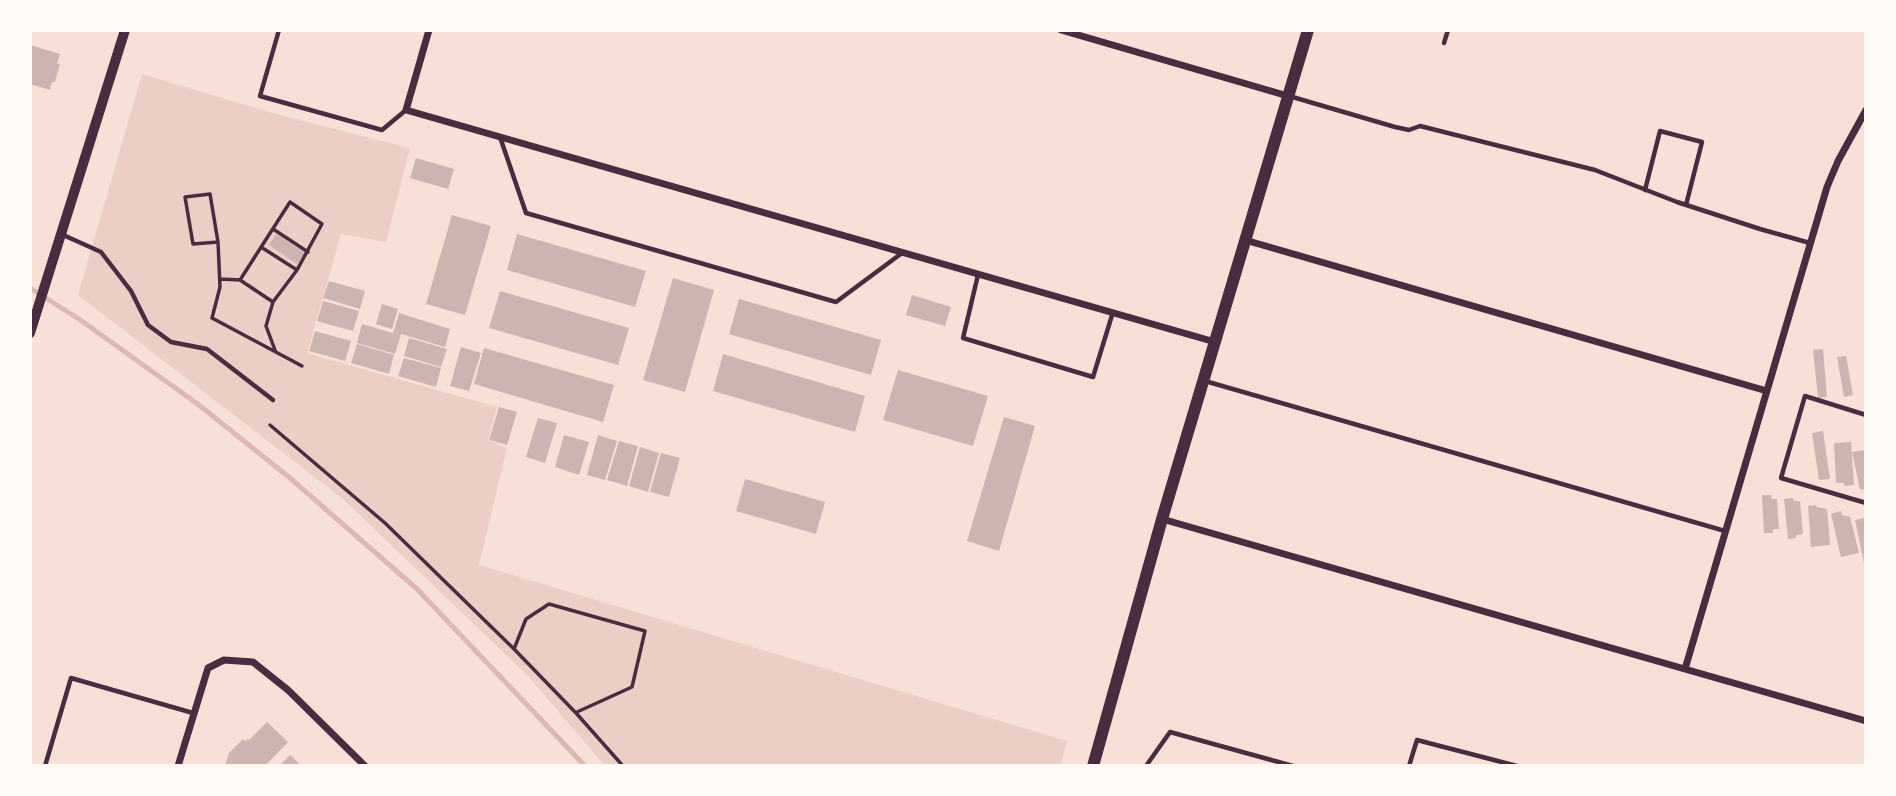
<!DOCTYPE html>
<style>
body{margin:0}
#map{position:relative;width:1896px;height:796px;overflow:hidden;background:#f7e1d7;font-family:"Source Sans 3",sans-serif}
canvas{display:block}
.frame{position:absolute;inset:0;border:32px solid #fffaf5;pointer-events:none}
</style>
<div id="map">
<canvas width="1896" height="796"></canvas>
<div class="frame"></div>
</div>
<script>
const g = document.querySelector('canvas').getContext('2d');
g.lineJoin = 'round';
function fill(path, color) {
  g.fillStyle = color;
  g.fill(path, 'evenodd');
}
function toPath(rows) {
  const path = new Path2D();
  for (const r of rows) {
    path.moveTo(r[0], r[1]);
    for (let i = 2; i < r.length; i += 2) path.lineTo(r[i], r[i + 1]);
  }
  return path;
}
function trace(path, color, width, dash) {
  g.strokeStyle = color;
  g.lineWidth = width;
  g.lineCap = dash ? 'butt' : 'round';
  g.setLineDash(dash || []);
  g.stroke(path);
}
fill(toPath([
 [142,74,276,114,410,148,386,242,341,234,307,353,497,407,488,440,507,448,479,565,1067,741,1060,766,605,766,528,676,343,499,78,295]
]), '#ebcfc5');
trace(toPath([
 [30,288,79,319,199,405,290,478,417,589,585,766]
]), '#dcb8b0', 5);
fill(toPath([
 [30,45,60,54,57,64,60,64,55,82,52,82,50,90,30,84],
 [416,158,454,169,448,189,410,178],
 [452,215,491,226,465,315,426,304],
 [276,234,305,253,297,264,269,245],
 [517,234,646,271,635,307,507,270],
 [673,278,714,290,685,392,643,380],
 [329,281,365,291,360,309,323,298],
 [500,291,629,328,618,365,489,328],
 [912,295,951,307,945,326,906,315],
 [739,299,881,340,871,375,729,334],
 [323,301,359,311,353,331,317,321],
 [382,304,398,309,392,329,376,324],
 [399,313,450,329,445,347,401,334,395,354,357,343,362,324,393,333],
 [315,331,351,341,345,361,309,351],
 [409,338,447,349,441,367,404,356],
 [357,344,394,355,389,374,351,363],
 [461,347,481,353,469,391,450,386],
 [484,348,614,385,603,422,474,384],
 [1823,349,1827,397,1818,398,1813,350],
 [723,354,865,396,855,432,713,391],
 [1846,356,1853,395,1844,397,1837,357],
 [404,358,441,368,436,387,398,376],
 [898,370,988,396,973,446,883,420],
 [499,407,517,412,507,445,489,440],
 [1004,417,1035,426,999,551,967,541],
 [538,418,557,423,545,463,526,457],
 [1823,431,1830,479,1819,480,1812,433],
 [564,435,589,442,579,475,555,467],
 [598,435,617,441,605,480,587,475],
 [619,441,638,446,627,486,607,480],
 [1851,442,1854,485,1844,486,1844,483,1836,483,1834,443],
 [640,447,659,453,648,492,629,486],
 [1866,450,1866,489,1860,490,1852,452],
 [661,453,680,458,669,497,650,492],
 [745,479,825,502,816,534,736,511],
 [1762,495,1771,495,1772,499,1777,499,1779,529,1773,529,1773,533,1764,533],
 [1793,498,1794,501,1800,501,1803,534,1796,535,1796,538,1788,539,1784,499],
 [1816,505,1817,507,1827,509,1830,545,1811,547,1808,506],
 [1841,511,1842,515,1850,517,1859,553,1841,557,1831,514],
 [1864,518,1865,522,1866,522,1866,563,1864,563,1855,520],
 [267,722,288,742,265,766,225,766,229,753,243,739,245,741,248,739,249,740],
 [290,755,302,766,279,766]
]), '#ccb4b1');
trace(toPath([
 [273,229,308,252],
 [218,242,193,244,185,197,210,194,218,242,220,287,212,318,302,366],
 [261,247,297,270],
 [220,279,240,280,273,302,297,270,322,224,290,202,240,280],
 [273,302,266,326,275,350],
 [270,425,385,523,514,649,576,713,623,766],
 [514,649,526,619,549,604,645,631,632,687,577,712]
]), '#4a2c40', 3.5);
trace(toPath([
 [279,30,260,96,382,130,406,110],
 [1444,43,1448,30],
 [1289,96,1395,127,1409,130,1420,126,1595,170,1677,202,1760,229,1810,243],
 [500,137,526,213,836,302,902,253],
 [1645,190,1660,131,1702,142,1686,205],
 [61,234,101,252,131,291,148,325,171,342,207,349,273,400],
 [978,275,963,338,1093,377,1113,312],
 [1205,381,1725,531],
 [1866,415,1805,396,1781,478,1866,503],
 [45,766,71,678,193,713],
 [1146,766,1170,732,1293,766],
 [1409,766,1417,740,1517,766]
]), '#4a2c40', 4.5);
trace(toPath([
 [429,30,406,110,1215,342],
 [1061,30,1288,96],
 [1245,240,1767,391],
 [1162,519,1866,721],
 [1685,669,1827,187,1838,161,1866,110],
 [178,766,208,668,224,660,253,662,288,690,365,766]
]), '#4a2c40', 7);
trace(toPath([
 [30,333,125,30]
]), '#4a2c40', 10);
trace(toPath([
 [1093,766,1162,519,1308,30]
]), '#4a2c40', 12);
</script>
